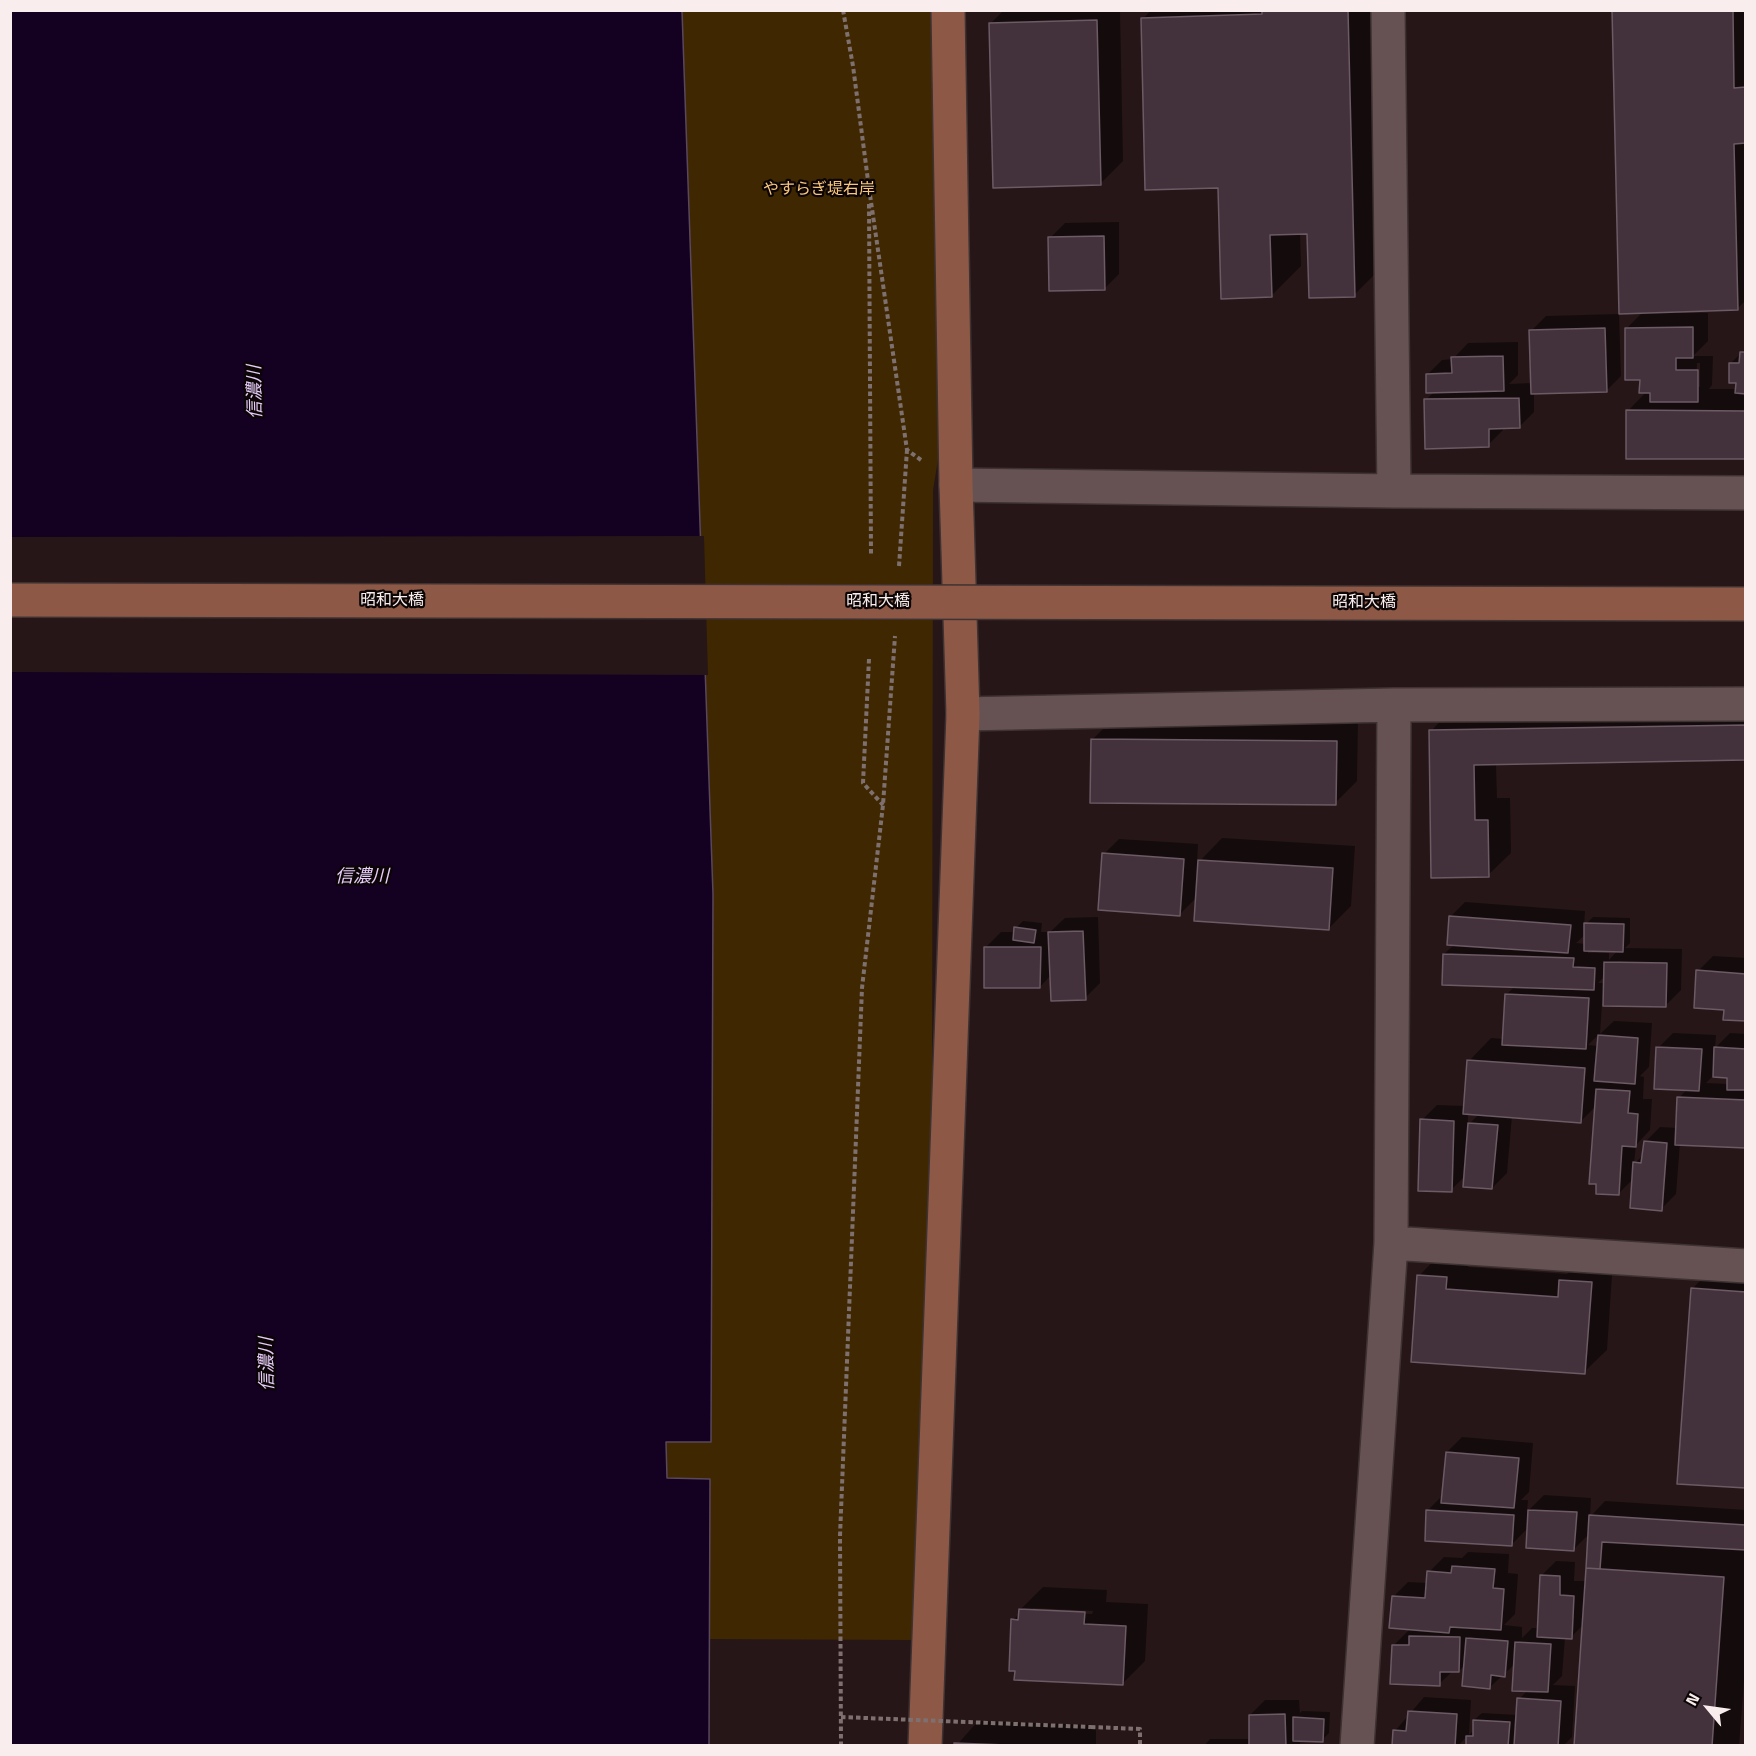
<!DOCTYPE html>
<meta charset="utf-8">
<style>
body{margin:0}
#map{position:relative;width:1756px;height:1756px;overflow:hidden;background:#271617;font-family:"Titillium Web",sans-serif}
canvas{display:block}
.frame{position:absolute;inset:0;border:12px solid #faeded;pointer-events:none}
.north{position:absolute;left:1678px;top:1678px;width:60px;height:60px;-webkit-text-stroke:4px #0b0505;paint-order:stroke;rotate:299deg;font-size:16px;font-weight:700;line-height:24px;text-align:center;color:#faeded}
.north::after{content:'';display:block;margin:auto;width:21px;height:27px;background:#faeded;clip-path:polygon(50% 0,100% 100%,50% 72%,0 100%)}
</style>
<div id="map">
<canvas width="1756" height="1756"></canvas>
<div class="frame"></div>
<div class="north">N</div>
</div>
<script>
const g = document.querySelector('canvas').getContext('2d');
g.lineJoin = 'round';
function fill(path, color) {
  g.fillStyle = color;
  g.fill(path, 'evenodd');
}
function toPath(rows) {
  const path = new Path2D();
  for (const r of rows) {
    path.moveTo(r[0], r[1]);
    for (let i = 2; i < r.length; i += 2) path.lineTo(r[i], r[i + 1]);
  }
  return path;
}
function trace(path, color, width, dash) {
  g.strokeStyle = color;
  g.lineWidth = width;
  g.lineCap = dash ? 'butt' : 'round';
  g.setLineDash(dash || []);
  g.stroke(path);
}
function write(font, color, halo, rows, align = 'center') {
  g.font = font + ' "Titillium Web","Noto Sans JP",sans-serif';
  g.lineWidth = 4.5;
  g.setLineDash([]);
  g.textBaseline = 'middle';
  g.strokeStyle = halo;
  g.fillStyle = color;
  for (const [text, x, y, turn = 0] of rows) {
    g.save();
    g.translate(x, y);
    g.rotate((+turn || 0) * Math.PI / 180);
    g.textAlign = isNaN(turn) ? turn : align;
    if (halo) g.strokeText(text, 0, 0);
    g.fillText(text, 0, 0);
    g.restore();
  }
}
fill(toPath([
 [682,11,938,11,942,435,933,490,932,1122,916,1640,710,1639,710,1479,667,1478,666,1441,711,1441,713,894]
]), '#3f2801');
const water = toPath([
 [11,11,682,11,713,894,711,1442,666,1442,667,1478,710,1479,709,1745,11,1746,11,11]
]);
fill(water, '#140021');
trace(water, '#59475e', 1.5);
fill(toPath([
 [704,536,708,675,11,672,11,537]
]), '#271617');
fill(toPath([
 [1004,10,1120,10,1123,161,1101,183,990,24],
 [1151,10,1378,10,1384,265,1354,295,1309,232,1300,232,1301,266,1271,296,1143,19],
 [1613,10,1746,10,1746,300,1737,309,1677,310,1677,313,1708,313,1708,341,1693,356,1713,356,1712,385,1709,389,1737,389,1737,381,1731,363,1746,348,1746,458,1628,411,1647,391,1641,378,1627,328,1644,311],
 [1697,363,1700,363,1700,387,1696,387],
 [1119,222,1119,274,1104,289,1050,238,1065,223],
 [1619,314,1621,376,1606,391,1534,393,1534,412,1519,427,1503,427,1503,430,1488,445,1426,400,1434,392,1427,375,1442,360,1453,359,1468,343,1518,342,1518,375,1509,384,1532,383,1531,331,1546,316],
 [1746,704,1746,759,1496,763,1497,798,1510,798,1511,853,1488,875,1431,731,1453,708],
 [1115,717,1358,719,1357,781,1335,803,1092,740],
 [1222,838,1355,846,1351,906,1329,928,1197,897,1179,915,1104,854,1119,839,1198,844,1197,864],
 [1465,902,1585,911,1584,926,1593,917,1630,918,1630,943,1625,948,1682,949,1681,990,1666,1005,1602,1004,1600,1034,1614,1021,1652,1023,1649,1067,1640,1076,1644,1077,1643,1099,1652,1099,1650,1130,1636,1145,1634,1164,1644,1154,1645,1142,1660,1127,1678,1128,1679,1098,1687,1089,1658,1048,1673,1033,1716,1035,1715,1048,1730,1033,1746,1034,1746,1146,1680,1143,1676,1194,1661,1209,1634,1178,1618,1194,1596,1106,1581,1121,1512,1116,1507,1173,1492,1188,1465,1176,1451,1190,1422,1120,1437,1105,1465,1106,1469,1061,1491,1038,1504,1039,1506,995,1515,986,1444,954,1455,944,1450,917],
 [1586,934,1586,944,1576,943],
 [1588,949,1618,950,1609,960,1609,953,1588,953],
 [1605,976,1605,983,1598,983],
 [1599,1034,1598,1046,1588,1045],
 [1713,1076,1729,1076,1729,1084,1706,1083],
 [1468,1113,1479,1114,1468,1125],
 [1098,917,1100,983,1085,998,1051,975,1040,987,986,947,1001,932,1015,932,1016,928,1023,921,1042,923,1041,932,1050,932,1065,918],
 [1713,956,1746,958,1746,1020,1725,1008,1698,971],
 [1441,1253,1469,1255,1468,1267,1567,1274,1583,1258,1613,1260,1607,1350,1584,1372,1419,1276],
 [1715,1266,1746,1268,1746,1487,1692,1289],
 [1462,1437,1533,1443,1529,1492,1521,1500,1528,1500,1527,1512,1544,1495,1591,1498,1590,1517,1605,1501,1746,1510,1746,1655,1739,1746,1575,1746,1583,1625,1571,1637,1565,1637,1562,1676,1553,1685,1575,1686,1572,1737,1563,1746,1516,1746,1516,1741,1512,1746,1467,1746,1468,1735,1458,1746,1394,1745,1395,1731,1424,1697,1471,1700,1469,1735,1474,1730,1474,1720,1482,1713,1518,1715,1519,1699,1528,1690,1515,1664,1490,1687,1466,1664,1459,1671,1453,1671,1439,1684,1393,1646,1411,1628,1393,1597,1408,1582,1428,1583,1429,1572,1444,1557,1462,1558,1468,1552,1509,1554,1508,1573,1518,1574,1515,1614,1504,1625,1522,1627,1522,1638,1532,1628,1539,1628,1541,1576,1556,1561,1575,1562,1574,1581,1586,1581,1589,1534,1574,1549,1528,1528,1511,1545,1428,1510,1443,1495,1447,1452],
 [1043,1587,1107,1590,1106,1602,1148,1604,1145,1661,1122,1684,1013,1620,1020,1613,1020,1610],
 [1033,1608,1093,1611,1092,1614,1033,1611],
 [1265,1700,1299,1700,1300,1713,1302,1711,1330,1712,1329,1733,1322,1740,1300,1740,1300,1746,1251,1746,1250,1715],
 [978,1721,1096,1725,1096,1746,956,1746],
 [1210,1739,1248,1739,1248,1746,1204,1746]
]), '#0007');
const building = toPath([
 [1262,10,1348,10,1355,297,1309,298,1307,234,1270,235,1272,297,1221,299,1218,188,1145,190,1141,18,1262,14,1262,10],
 [1612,10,1733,10,1734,88,1746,87,1746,143,1734,144,1738,310,1619,314,1612,10],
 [1097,20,1101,185,993,188,989,23,1097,20],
 [1104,236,1105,290,1049,291,1048,237,1104,236],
 [1693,327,1693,358,1676,358,1676,370,1698,370,1698,402,1650,402,1650,393,1639,393,1640,380,1625,380,1625,328,1693,327],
 [1605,328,1607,392,1531,394,1529,330,1605,328],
 [1740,352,1746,352,1746,394,1735,393,1736,383,1729,383,1729,363,1739,363,1740,352],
 [1503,356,1504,391,1426,393,1426,374,1452,373,1451,357,1503,356],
 [1519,398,1520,428,1489,429,1489,447,1425,449,1424,399,1519,398],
 [1626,410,1746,411,1746,459,1626,459,1626,410],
 [1746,725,1746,760,1474,765,1475,820,1488,820,1489,877,1431,878,1429,730,1746,725],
 [1091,739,1337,741,1336,805,1090,803,1091,739],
 [1102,853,1184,859,1180,916,1098,910,1102,853],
 [1198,860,1333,868,1329,930,1194,921,1198,860],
 [1449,916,1571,925,1568,953,1447,945,1449,916],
 [1584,923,1624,924,1623,952,1584,951,1584,923],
 [1014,927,1036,930,1034,943,1013,940,1014,927],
 [1083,931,1086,1000,1051,1001,1048,932,1083,931],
 [984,947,1041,947,1040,988,984,988,984,947],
 [1443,954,1574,958,1573,967,1595,968,1594,990,1442,985,1443,954],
 [1604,962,1667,963,1666,1007,1603,1006,1604,962],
 [1696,970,1746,974,1746,1021,1723,1020,1724,1010,1694,1008,1696,970],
 [1505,994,1589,998,1586,1049,1502,1045,1505,994],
 [1598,1035,1638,1038,1635,1084,1594,1081,1598,1035],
 [1656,1047,1702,1049,1699,1091,1654,1089,1656,1047],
 [1714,1047,1746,1049,1746,1090,1727,1090,1727,1078,1713,1077,1714,1047],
 [1467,1060,1585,1068,1581,1123,1463,1114,1467,1060],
 [1596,1089,1630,1091,1628,1113,1638,1114,1636,1147,1622,1146,1619,1195,1596,1194,1596,1184,1589,1184,1596,1089],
 [1677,1097,1746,1100,1746,1148,1675,1145,1677,1097],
 [1420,1119,1454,1121,1452,1192,1418,1191,1420,1119],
 [1468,1123,1498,1125,1492,1189,1463,1187,1468,1123],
 [1644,1141,1667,1143,1662,1211,1630,1208,1633,1162,1641,1163,1644,1141],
 [1417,1275,1447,1277,1446,1289,1558,1297,1559,1280,1592,1282,1585,1374,1411,1362,1417,1275],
 [1691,1288,1746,1292,1746,1488,1677,1484,1691,1288],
 [1446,1452,1519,1458,1514,1508,1441,1503,1446,1452],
 [1426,1510,1514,1515,1512,1546,1425,1541,1426,1510],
 [1528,1510,1577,1512,1574,1551,1526,1548,1528,1510],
 [1589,1515,1746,1525,1746,1550,1602,1542,1600,1569,1586,1568,1589,1515],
 [1452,1566,1495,1569,1493,1588,1504,1589,1501,1630,1450,1627,1449,1633,1389,1628,1392,1596,1425,1598,1427,1571,1451,1573,1452,1566],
 [1586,1568,1724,1577,1712,1746,1574,1746,1586,1568],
 [1540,1575,1560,1576,1560,1595,1574,1596,1572,1639,1537,1637,1540,1575],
 [1019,1609,1085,1612,1084,1624,1126,1626,1123,1685,1014,1680,1015,1671,1009,1671,1011,1619,1018,1620,1019,1609],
 [1409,1636,1460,1637,1459,1672,1440,1672,1440,1686,1390,1684,1392,1645,1409,1645,1409,1636],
 [1466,1638,1508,1641,1505,1677,1491,1675,1490,1689,1462,1686,1466,1638],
 [1515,1642,1551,1644,1548,1692,1512,1691,1515,1642],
 [1517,1698,1561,1701,1558,1746,1514,1746,1517,1698],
 [1408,1711,1457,1714,1455,1746,1392,1746,1393,1730,1406,1731,1408,1711],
 [1285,1714,1286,1746,1249,1746,1249,1715,1285,1714],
 [1293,1717,1324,1719,1323,1742,1293,1741,1293,1717],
 [1473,1720,1510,1722,1508,1746,1466,1746,1466,1736,1473,1736,1473,1720],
 [954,1743,1032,1746,954,1746,954,1743]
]);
fill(building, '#43323c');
trace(building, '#6c5a65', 1.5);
const street = toPath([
 [1388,10,1394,491],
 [956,485,1394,491,1746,493],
 [963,714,1394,705,1746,704],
 [1391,1243,1746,1266],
 [1357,1746,1391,1243,1394,705]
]);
const secondary = toPath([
 [925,1746,963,714,956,485,948,10]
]);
trace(street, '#3e3233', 36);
trace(secondary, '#3e3233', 36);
trace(toPath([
 [843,10,853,66,869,188,907,450,921,460],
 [869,204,871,554],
 [899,566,907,450],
 [869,659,863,783,883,805],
 [1091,1727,1140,1729,1140,1746],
 [841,1746,840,1536,862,988,883,805,895,636]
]), '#7f7070', 4, [4.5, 3]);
trace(street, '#675253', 33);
trace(secondary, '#8d5946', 33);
const secondaryBridge = toPath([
 [10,600,1746,604]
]);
trace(secondaryBridge, '#3e3233', 36, []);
trace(toPath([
 [841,1717,1091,1727]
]), '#7f7070', 4, [4.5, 3]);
trace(secondaryBridge, '#8d5946', 33);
write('16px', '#fac67c', '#0b0505', [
 ["やすらぎ堤右岸",819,190]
]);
write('16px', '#faeded', '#0b0505', [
 ["昭和大橋",392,601],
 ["昭和大橋",878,602],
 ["昭和大橋",1364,603]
]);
write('italic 18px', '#e7cdf9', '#0b0505', [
 ["信濃川",256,392,-91],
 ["信濃川",362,878],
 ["信濃川",268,1364,-91]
]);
</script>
